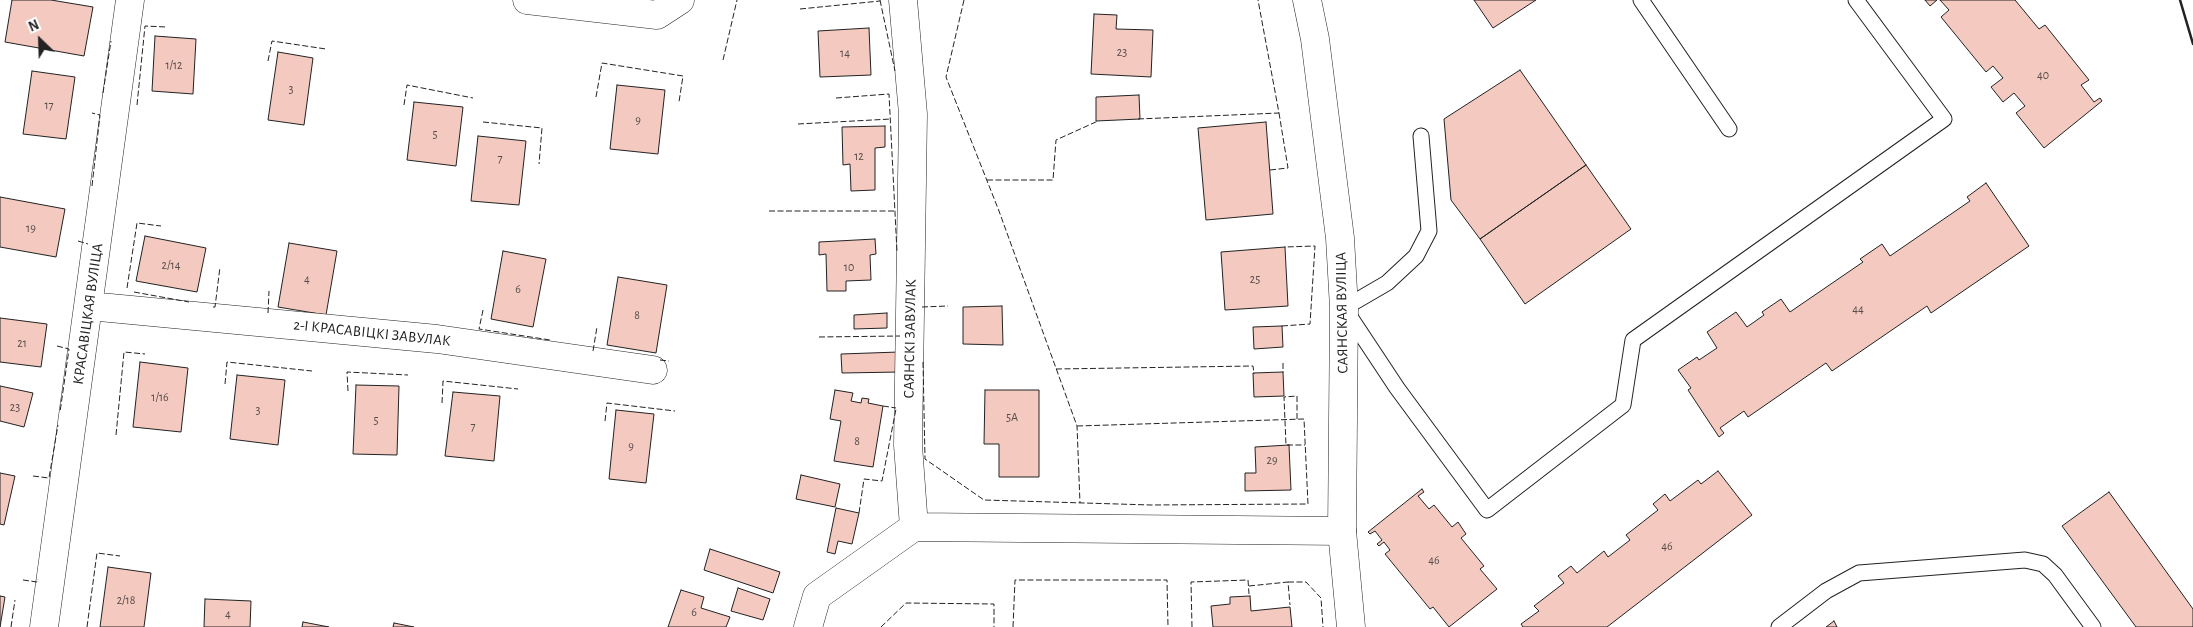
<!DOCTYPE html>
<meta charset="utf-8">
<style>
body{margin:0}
#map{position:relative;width:2193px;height:627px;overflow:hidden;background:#fff;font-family:"Alegreya Sans",sans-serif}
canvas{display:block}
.north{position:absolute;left:15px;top:15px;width:50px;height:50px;-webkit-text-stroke:4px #fff;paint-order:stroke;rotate:336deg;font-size:14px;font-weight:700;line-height:20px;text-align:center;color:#222}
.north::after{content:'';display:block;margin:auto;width:18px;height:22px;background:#222;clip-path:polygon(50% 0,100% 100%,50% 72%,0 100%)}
</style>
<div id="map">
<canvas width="2193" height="627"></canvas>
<div class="north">N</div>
</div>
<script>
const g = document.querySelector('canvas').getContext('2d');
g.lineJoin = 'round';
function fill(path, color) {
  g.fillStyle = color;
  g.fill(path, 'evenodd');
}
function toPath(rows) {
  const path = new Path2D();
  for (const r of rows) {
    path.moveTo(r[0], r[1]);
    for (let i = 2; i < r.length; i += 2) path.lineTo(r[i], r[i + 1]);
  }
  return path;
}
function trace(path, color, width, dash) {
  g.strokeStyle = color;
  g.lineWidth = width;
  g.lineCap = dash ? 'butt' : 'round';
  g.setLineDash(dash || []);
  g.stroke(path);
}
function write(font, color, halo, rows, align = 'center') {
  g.font = font + ' "Alegreya Sans",sans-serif';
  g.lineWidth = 4;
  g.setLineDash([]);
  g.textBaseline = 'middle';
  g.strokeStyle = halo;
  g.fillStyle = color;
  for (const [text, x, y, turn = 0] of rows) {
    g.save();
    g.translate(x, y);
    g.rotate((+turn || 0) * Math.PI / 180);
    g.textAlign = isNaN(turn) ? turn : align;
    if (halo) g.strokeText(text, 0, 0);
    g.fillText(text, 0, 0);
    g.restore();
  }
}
const building = toPath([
 [12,0,51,0,93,7,84,56,5,42,12,0],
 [1474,0,1536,0,1493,28,1474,0],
 [1925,0,1937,0,1930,6,1925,0],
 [1940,0,2015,0,2039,29,2045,25,2089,80,2081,85,2094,102,2100,98,2102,101,2044,148,2016,113,2025,106,2014,93,2003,102,1991,87,2003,78,1993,66,1986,72,1941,17,1949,10,1940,0],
 [1094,14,1117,15,1116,29,1153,30,1151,77,1091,74,1094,14],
 [869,28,871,75,820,77,818,31,869,28],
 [155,36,196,39,193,94,152,91,155,36],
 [278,52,313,58,304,125,268,120,278,52],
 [1520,70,1586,165,1480,239,1451,200,1444,119,1520,70],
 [32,71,75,77,66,139,23,134,32,71],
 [617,85,665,90,658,154,610,149,617,85],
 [1139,95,1140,119,1096,121,1096,97,1139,95],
 [414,102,463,107,456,166,407,160,414,102],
 [1266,122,1273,214,1206,220,1198,128,1266,122],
 [885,126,885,147,875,148,875,190,851,191,850,164,843,165,842,127,885,126],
 [478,136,526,141,519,205,471,201,478,136],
 [1586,165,1631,229,1525,304,1480,239,1586,165],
 [1986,183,2029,246,1931,313,1927,306,1832,371,1826,363,1748,417,1744,411,1720,428,1724,433,1719,437,1688,390,1691,388,1678,370,1697,357,1699,360,1717,348,1707,332,1736,312,1747,327,1764,315,1762,312,1781,299,1790,312,1863,262,1860,259,1882,244,1890,256,1970,201,1967,197,1986,183],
 [0,197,65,209,56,257,0,247,0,197],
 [145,236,206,248,197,292,136,281,145,236],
 [875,239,876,254,870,255,871,280,846,281,846,291,827,291,826,254,819,255,819,242,875,239],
 [289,243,337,251,326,315,278,307,289,243],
 [1285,247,1288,306,1225,310,1221,252,1285,247],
 [503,251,546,259,533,327,491,319,503,251],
 [618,277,667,285,656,353,607,345,618,277],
 [1002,306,1003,345,963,344,963,307,1002,306],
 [887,313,887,328,854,329,854,315,887,313],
 [0,318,47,324,41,367,0,362,0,318],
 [1282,326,1283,347,1254,349,1253,327,1282,326],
 [899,352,900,372,842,373,841,354,899,352],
 [140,362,188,368,181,432,133,427,140,362],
 [1283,372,1284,396,1254,397,1253,373,1283,372],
 [237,375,285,380,278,445,230,439,237,375],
 [356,385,399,386,397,455,353,454,356,385],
 [0,386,33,393,24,427,0,421,0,386],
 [835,390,853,393,851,401,861,403,862,398,869,399,868,403,883,406,873,467,834,461,841,421,830,419,835,390],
 [985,390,1039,390,1039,477,999,477,999,444,984,444,985,390],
 [453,392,500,396,494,461,445,456,453,392],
 [616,410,654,414,646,483,609,479,616,410],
 [1289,445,1291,490,1245,491,1245,473,1256,473,1255,447,1289,445],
 [1718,471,1752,515,1607,627,1523,627,1521,624,1539,611,1534,606,1564,583,1558,576,1571,566,1577,573,1604,551,1608,557,1630,540,1626,535,1658,510,1653,504,1665,494,1670,501,1698,480,1701,484,1718,471],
 [0,473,15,476,4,525,0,524,0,473],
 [801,475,840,484,835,507,796,499,801,475],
 [1422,489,1424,492,1418,496,1429,509,1434,505,1452,527,1458,522,1466,534,1461,538,1484,566,1480,569,1497,589,1449,627,1433,607,1430,609,1385,554,1390,550,1384,542,1379,546,1377,544,1382,540,1375,531,1370,534,1368,532,1422,489],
 [2109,492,2193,609,2193,627,2136,627,2062,526,2109,492],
 [836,508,859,513,852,544,838,541,835,554,827,552,836,508],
 [710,549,780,572,773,593,704,570,710,549],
 [108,567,151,573,144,627,100,627,108,567],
 [738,588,770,599,763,620,731,611,738,588],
 [681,590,704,597,701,608,730,617,726,627,668,627,681,590],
 [0,596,5,597,0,627,0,596],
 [1250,596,1251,611,1290,607,1292,627,1213,627,1211,606,1230,604,1230,597,1250,596],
 [205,599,251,601,250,627,204,627,205,599],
 [1834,621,1837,627,1826,627,1834,621],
 [303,622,329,627,302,627,303,622],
 [394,623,414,627,393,627,394,623]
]);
fill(building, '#f3c9c0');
trace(building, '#222', 1);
const lane = toPath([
 [1641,0,1729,129],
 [1421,136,1429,231,1416,256,1387,283,1344,308,1397,388,1487,510,1623,405,1633,340,1944,119,1856,0],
 [1779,627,1826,591,1859,573,2025,560,2043,564,2055,575,2093,627]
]);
const street = toPath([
 [527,0,657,15,680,0],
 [903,0,913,114,908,445,914,527],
 [89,306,437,339,653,370],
 [914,527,1342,531],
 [44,627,130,0],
 [808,627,817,596,914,527]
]);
const secondary = toPath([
 [1307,0,1315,39,1340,238,1344,308,1342,531,1351,627]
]);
trace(lane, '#222', 17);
trace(street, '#222', 29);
trace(secondary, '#222', 29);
trace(lane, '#fff', 15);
trace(street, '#fff', 28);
trace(secondary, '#fff', 28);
trace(toPath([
 [880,0,895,71],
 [964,0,946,77,999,211,1077,426,1080,503],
 [800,9,880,1],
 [723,60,737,0],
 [268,61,272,41,326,49],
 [103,93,111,41],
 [596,97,602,63,683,76,679,102],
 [836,98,889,94,897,252],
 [137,105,145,26,166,27],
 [404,105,407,85,473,98],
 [1138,119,1279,113,1258,0],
 [483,122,542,128,539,164],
 [798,124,891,119],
 [1270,170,1288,168,1279,113],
 [987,180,1053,180,1056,140,1098,121],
 [92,186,100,115,92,113],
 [769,211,896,211],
 [78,241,88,244],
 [127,288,137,223,161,226],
 [134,292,189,302],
 [213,307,215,307,220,267],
 [922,307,948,306],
 [483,310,479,329,550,340],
 [268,313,269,291],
 [1282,326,1310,324,1315,246,1285,247],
 [819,337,900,336],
 [57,346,69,349,60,412],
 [593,351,597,327],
 [660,360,669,361],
 [923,362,925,459,984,500,1151,505,1308,504,1304,419,1077,426],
 [1283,363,1283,372],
 [1056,369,1253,366,1254,374],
 [225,384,227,362,312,371],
 [348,391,347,372,408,375],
 [442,403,443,381,518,389],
 [883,406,896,408],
 [1297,419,1297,396,1284,397,1286,445,1305,445],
 [605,421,607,403,675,411],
 [116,435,124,352,145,354],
 [33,476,49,478,58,425],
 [859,513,864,479,882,481,896,409],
 [23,580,37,582,38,579],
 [1288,582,1306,582,1321,598,1323,627],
 [1249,586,1288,582,1290,605],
 [11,627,15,600],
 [87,627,97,553,120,556],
 [881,627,906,603,994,604,994,627],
 [1013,627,1015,580,1167,580,1168,627],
 [1192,627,1191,582,1248,580,1249,594]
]), '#222', 1, [6, 2.5]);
trace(toPath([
 [2180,0,2193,44]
]), '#222', 2.5);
write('12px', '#564c4a', null, [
 ["23",1122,52],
 ["14",845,53],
 ["1/12",174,65],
 ["40",2043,75],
 ["3",291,89],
 ["17",49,105],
 ["9",638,120],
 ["5",435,134],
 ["12",859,156],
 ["7",500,158],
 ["19",31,228],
 ["2/14",171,265],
 ["10",849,267],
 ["4",307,279],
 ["25",1255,279],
 ["6",518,289],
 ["44",1858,309],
 ["8",637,315],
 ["21",22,343],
 ["1/16",160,397],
 ["23",15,407],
 ["3",258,410],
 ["5А",1012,417],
 ["5",376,420],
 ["7",473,426],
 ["8",857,441],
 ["9",631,446],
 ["29",1272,460],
 ["46",1667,546],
 ["46",1434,560],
 ["2/18",126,600],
 ["6",694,612],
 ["4",228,614]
]);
write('15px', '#222', '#fff', [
 ["САЯНСКАЯ ВУЛІЦА",1342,313,-91],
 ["КРАСАВІЦКАЯ ВУЛІЦА",88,314,-82],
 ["2-І КРАСАВІЦКІ ЗАВУЛАК",372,333,6],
 ["САЯНСКІ ЗАВУЛАК",910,339,-89]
]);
</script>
